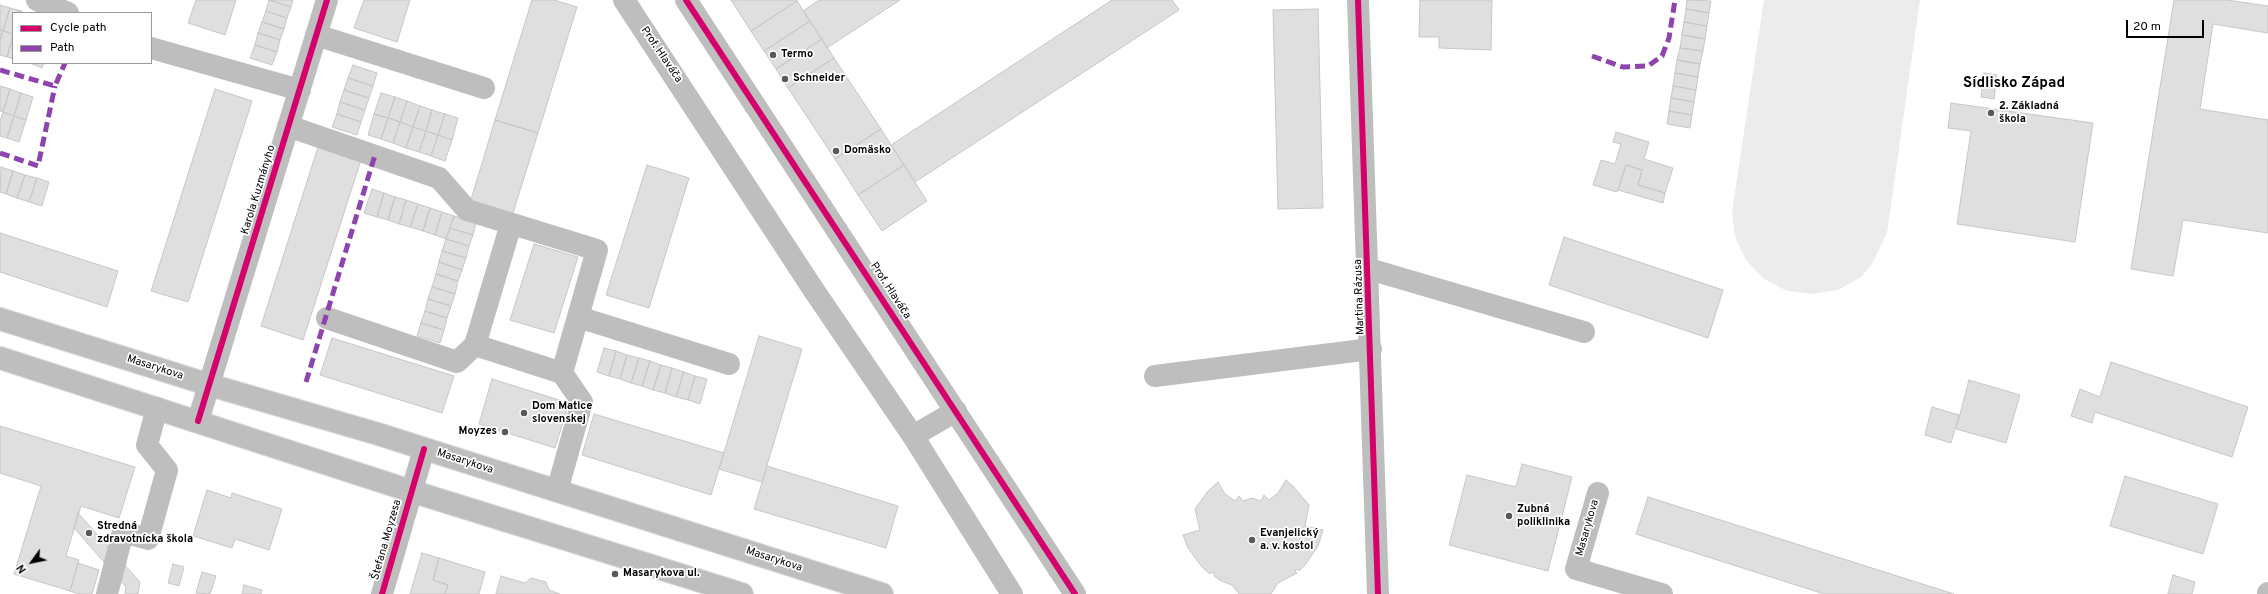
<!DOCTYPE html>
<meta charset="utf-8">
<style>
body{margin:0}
#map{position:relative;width:2268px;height:594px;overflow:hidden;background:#fff;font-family:Overpass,sans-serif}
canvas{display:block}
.legend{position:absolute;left:12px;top:12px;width:140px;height:52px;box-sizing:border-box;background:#fff;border:1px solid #999;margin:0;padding:5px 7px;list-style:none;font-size:12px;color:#000}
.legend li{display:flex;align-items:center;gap:8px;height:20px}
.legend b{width:20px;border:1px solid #999}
.north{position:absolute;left:12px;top:542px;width:40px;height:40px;-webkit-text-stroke:3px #fff;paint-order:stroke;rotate:237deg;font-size:11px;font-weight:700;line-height:16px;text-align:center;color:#000}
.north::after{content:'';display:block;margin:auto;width:14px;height:18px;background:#000;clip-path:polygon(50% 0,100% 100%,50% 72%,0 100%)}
.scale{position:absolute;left:2126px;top:20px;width:78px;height:18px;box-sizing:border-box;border:2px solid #000;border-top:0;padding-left:5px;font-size:12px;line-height:14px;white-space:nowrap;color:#000;-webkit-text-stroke:3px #fff;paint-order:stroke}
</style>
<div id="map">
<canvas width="2268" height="594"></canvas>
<ul class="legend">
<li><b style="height:5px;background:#d6006c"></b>Cycle path</li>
<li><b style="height:5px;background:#8e44ad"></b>Path</li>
</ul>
<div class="north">N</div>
<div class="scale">20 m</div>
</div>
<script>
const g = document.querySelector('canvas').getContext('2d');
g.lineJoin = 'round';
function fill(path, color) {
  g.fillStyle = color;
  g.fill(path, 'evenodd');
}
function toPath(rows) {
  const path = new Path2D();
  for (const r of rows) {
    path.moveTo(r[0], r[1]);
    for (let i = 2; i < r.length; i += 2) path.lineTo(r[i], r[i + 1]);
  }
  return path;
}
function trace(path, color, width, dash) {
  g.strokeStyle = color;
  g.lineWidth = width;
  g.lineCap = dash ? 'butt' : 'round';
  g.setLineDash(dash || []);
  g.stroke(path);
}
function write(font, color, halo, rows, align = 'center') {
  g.font = font + ' Overpass,sans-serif';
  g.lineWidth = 3.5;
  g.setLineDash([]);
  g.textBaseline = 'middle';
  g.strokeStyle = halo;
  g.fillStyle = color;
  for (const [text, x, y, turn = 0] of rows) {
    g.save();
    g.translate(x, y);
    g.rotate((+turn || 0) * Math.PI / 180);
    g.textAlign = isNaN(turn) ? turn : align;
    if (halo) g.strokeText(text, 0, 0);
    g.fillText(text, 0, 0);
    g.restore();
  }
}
fill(toPath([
 [1764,0,1920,0,1887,233,1872,264,1861,277,1838,290,1812,294,1787,291,1764,279,1746,260,1735,237,1732,211]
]), '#ececec');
const building = toPath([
 [196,0,236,0,225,35,188,23,196,0],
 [269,0,291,7,287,18,266,11,269,0],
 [270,0,293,0,291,7,270,0],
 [364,0,410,0,397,42,354,28,364,0],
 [532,0,554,0,577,7,538,133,495,120,532,0],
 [731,0,796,0,797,1,751,31,731,0],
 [819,0,900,0,827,48,803,11,819,0],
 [1112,0,1172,0,1179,10,915,182,891,145,1112,0],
 [1420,0,1492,0,1491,50,1439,48,1439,37,1419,37,1420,0],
 [1687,0,1711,1,1709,13,1686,9,1687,0],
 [2174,0,2227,0,2268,6,2268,33,2213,24,2200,109,2268,120,2268,233,2183,220,2173,276,2131,269,2174,0],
 [797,1,810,21,764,51,751,31,797,1],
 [0,5,10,8,3,31,0,30,0,5],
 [10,8,22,11,13,13,13,34,3,31,10,8],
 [1318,9,1323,208,1278,209,1273,10,1318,9],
 [1686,9,1709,13,1707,26,1684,22,1686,9],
 [266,11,287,18,284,29,262,22,266,11],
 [810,21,822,39,776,69,764,51,810,21],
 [262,22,284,29,280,40,258,33,262,22],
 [1684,22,1707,26,1705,39,1682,35,1684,22],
 [0,30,3,31,0,41,0,30],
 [3,31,13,34,7,57,0,55,0,41,3,31],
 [258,33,280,40,277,52,255,45,258,33],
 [1682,35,1705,39,1703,51,1680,48,1682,35],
 [13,39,13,59,7,57,13,39],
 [822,39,834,58,788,88,776,69,822,39],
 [255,45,277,52,272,65,250,58,255,45],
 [1680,48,1703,51,1700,64,1677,60,1680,48],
 [834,58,881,129,835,159,788,88,834,58],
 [1677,60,1700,64,1698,77,1675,73,1677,60],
 [30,63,44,63,42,68,30,63],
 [353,65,377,73,373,86,348,78,353,65],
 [1675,73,1698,77,1696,90,1673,86,1675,73],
 [1984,73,1997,75,1994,99,1981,97,1984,73],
 [348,78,373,86,369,98,344,90,348,78],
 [0,86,10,89,3,112,0,111,0,86],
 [1673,86,1696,90,1694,102,1671,98,1673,86],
 [10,89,21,93,14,116,3,112,10,89],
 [215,89,252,101,188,302,151,291,215,89],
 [344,90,369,98,365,110,340,102,344,90],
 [21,93,33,97,26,120,14,116,21,93],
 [381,93,395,97,388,118,374,114,381,93],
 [395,97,407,101,400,122,388,118,395,97],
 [1671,98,1694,102,1692,115,1669,111,1671,98],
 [407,101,420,106,413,127,400,122,407,101],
 [340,102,365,110,361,122,337,114,340,102],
 [1951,103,2093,123,2075,242,1957,224,1971,131,1948,128,1951,103],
 [420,106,432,110,426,131,413,127,420,106],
 [432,110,445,114,438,135,426,131,432,110],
 [1669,111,1692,115,1690,128,1667,124,1669,111],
 [3,112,14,116,7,138,0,136,0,121,3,112],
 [337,114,361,122,357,135,332,127,337,114],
 [374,114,388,118,381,139,368,135,374,114],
 [445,114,458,118,452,140,438,135,445,114],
 [14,116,26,120,19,142,7,138,14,116],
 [388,118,400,122,393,143,381,139,388,118],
 [495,120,538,133,512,216,470,203,495,120],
 [400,122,413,127,406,148,393,143,400,122],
 [413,127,426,131,419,152,406,148,413,127],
 [881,129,904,165,858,195,835,159,881,129],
 [426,131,438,135,431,156,419,152,426,131],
 [1616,132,1649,142,1644,159,1673,168,1665,193,1638,185,1642,170,1626,165,1617,192,1593,185,1601,160,1615,164,1621,144,1613,142,1616,132],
 [438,135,452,140,445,161,431,156,438,135],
 [318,147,361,160,303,340,261,326,318,147],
 [647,165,689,178,649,308,606,295,647,165],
 [904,165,927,201,882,231,858,195,904,165],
 [1626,165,1642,170,1638,185,1665,193,1663,203,1618,190,1626,165],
 [1,167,13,171,6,194,0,192,1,167],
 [13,171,25,175,17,198,6,194,13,171],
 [25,175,37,178,29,202,17,198,25,175],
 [37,178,49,182,42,206,29,202,37,178],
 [372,189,384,193,377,217,364,213,372,189],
 [384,193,395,197,388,220,377,217,384,193],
 [395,197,406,200,399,224,388,220,395,197],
 [406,200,418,204,410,227,399,224,406,200],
 [418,204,430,208,423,231,410,227,418,204],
 [430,208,442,212,435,235,423,231,430,208],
 [442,212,454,216,446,239,435,235,442,212],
 [454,216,476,223,473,235,450,228,454,216],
 [450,228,473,235,469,246,446,239,450,228],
 [0,233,118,271,107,307,0,272,0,233],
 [1564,237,1723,290,1708,338,1549,285,1564,237],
 [446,239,469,246,466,258,442,251,446,239],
 [534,244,578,257,554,333,510,320,534,244],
 [442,251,466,258,462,270,439,262,442,251],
 [439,262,462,270,458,281,436,274,439,262],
 [436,274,458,281,455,294,432,287,436,274],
 [432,287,455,294,451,306,428,299,432,287],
 [428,299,451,306,447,318,425,311,428,299],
 [425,311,447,318,444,330,421,323,425,311],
 [421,323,444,330,440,343,417,336,421,323],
 [759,336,802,349,762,482,719,469,759,336],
 [332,338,454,376,442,413,320,375,332,338],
 [604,348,616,351,609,376,597,372,604,348],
 [616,351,627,355,620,379,609,376,616,351],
 [627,355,639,358,631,383,620,379,627,355],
 [639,358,650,361,642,386,631,383,639,358],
 [650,361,661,365,653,390,642,386,650,361],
 [2111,362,2248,407,2232,457,2095,412,2092,423,2071,416,2080,389,2100,397,2111,362],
 [661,365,672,368,665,393,653,390,661,365],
 [672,368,684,372,676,397,665,393,672,368],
 [684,372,695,376,688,400,676,397,684,372],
 [695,376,707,379,700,404,688,400,695,376],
 [492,379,569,403,555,448,479,424,492,379],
 [1969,380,2020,395,2006,443,1956,429,1969,380],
 [1932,407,1959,415,1951,443,1925,435,1932,407],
 [594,414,724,453,711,495,582,455,594,414],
 [0,426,135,467,119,518,81,506,66,556,79,560,70,591,14,574,41,486,0,473,0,426],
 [1522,464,1572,477,1548,571,1449,545,1467,475,1516,487,1522,464],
 [767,466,898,506,886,548,754,509,767,466],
 [2125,476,2218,504,2203,554,2110,526,2125,476],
 [1286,480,1293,486,1309,505,1305,526,1323,530,1318,546,1305,565,1299,571,1297,569,1295,571,1297,573,1278,583,1271,594,1239,594,1232,585,1221,581,1214,576,1215,574,1211,572,1210,574,1202,567,1188,548,1183,535,1200,530,1195,509,1208,491,1218,482,1225,494,1235,501,1239,496,1243,501,1252,498,1261,501,1264,495,1269,500,1278,493,1286,480],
 [207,490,231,498,232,493,282,509,269,550,235,539,232,548,193,536,207,490],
 [1648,497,1954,594,1824,594,1636,534,1648,497],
 [78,513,140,582,138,594,125,594,126,587,74,528,78,513],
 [422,553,439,558,433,580,448,585,445,594,410,594,422,553],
 [439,558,485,572,479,594,445,594,448,585,433,580,439,558],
 [78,563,99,570,92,594,79,594,70,591,78,563],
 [173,564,184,567,179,586,168,583,173,564],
 [202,572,216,576,210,594,196,593,202,572],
 [2173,575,2195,582,2192,594,2168,594,2173,575],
 [501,576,525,583,531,578,546,582,549,590,560,594,496,594,501,576],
 [244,585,262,590,261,594,242,594,244,585]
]);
fill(building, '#dfdfdf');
trace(building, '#c7c7c7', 1);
const major = toPath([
 [0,319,210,385,378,434,882,594],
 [0,358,411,491,742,594]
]);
trace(major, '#dbdbdb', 24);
trace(toPath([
 [37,0,68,13],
 [624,0,813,289,913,436,1012,594],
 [686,0,1075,594],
 [1358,0,1378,594],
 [316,35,484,88],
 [151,48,300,90],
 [288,126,439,178,467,210,597,250,562,373,582,402,557,491],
 [511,224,475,345,562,373],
 [1369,269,1584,332],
 [578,317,729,364],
 [327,318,457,362,475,345],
 [1155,376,1371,349],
 [198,421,327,0],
 [913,436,956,411],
 [1598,493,1576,569,1662,594],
 [107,594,123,532,148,539,167,470,147,445,157,408],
 [382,594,424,449],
 [2268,594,2268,593]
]), '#bebebe', 22);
trace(major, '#bebebe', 22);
trace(toPath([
 [1592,56,1623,67,1648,66,1662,56,1669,38,1675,0],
 [0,70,55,86,65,63],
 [0,153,38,166,55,86],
 [306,382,375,155]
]), '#8e44ad', 5, [10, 5]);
trace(toPath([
 [686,0,1075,594],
 [1358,0,1378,594],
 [198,421,327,0],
 [382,594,424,449]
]), '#d6006c', 6);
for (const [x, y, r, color] of [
 [773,55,4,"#595959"],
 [785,79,4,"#595959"],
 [1991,113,4,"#595959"],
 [836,151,4,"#595959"],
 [524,413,4,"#595959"],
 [505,432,4,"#595959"],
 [1509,516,4,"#595959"],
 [89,533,4,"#595959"],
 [1252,540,4,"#595959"],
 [615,574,4,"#595959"]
]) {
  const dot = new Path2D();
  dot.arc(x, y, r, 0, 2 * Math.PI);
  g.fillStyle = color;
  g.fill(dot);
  trace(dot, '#fff', 1.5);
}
write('11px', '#000', '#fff', [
 ["Prof. Hlaváča",661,55,56],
 ["Karola Kuzmányho",259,190,-73],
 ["Prof. Hlaváča",890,291,57],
 ["Martina Rázusa",1360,297,-92],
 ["Masarykova",155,368,18],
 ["Masarykova",465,462,18],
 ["Masarykova",1588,528,-74],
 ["Štefana Moyzesa",387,540,-74],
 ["Masarykova",774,560,18]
]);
write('bold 11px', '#000', '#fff', [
 ["Termo",781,55],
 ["Schneider",793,79],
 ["2. Základná",1999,107],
 ["škola",1999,120],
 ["Domäsko",844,151],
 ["Dom Matice",532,407],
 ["slovenskej",532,420],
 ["Moyzes",497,432,"right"],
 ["Zubná",1517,510],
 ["poliklinika",1517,523],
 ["Stredná",97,527],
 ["zdravotnícka škola",97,540],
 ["Evanjelický",1260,534],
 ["a. v. kostol",1260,547],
 ["Masarykova ul.",623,574]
], 'left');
write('bold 15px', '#000', '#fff', [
 ["Sídlisko Západ",2014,84]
]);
</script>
